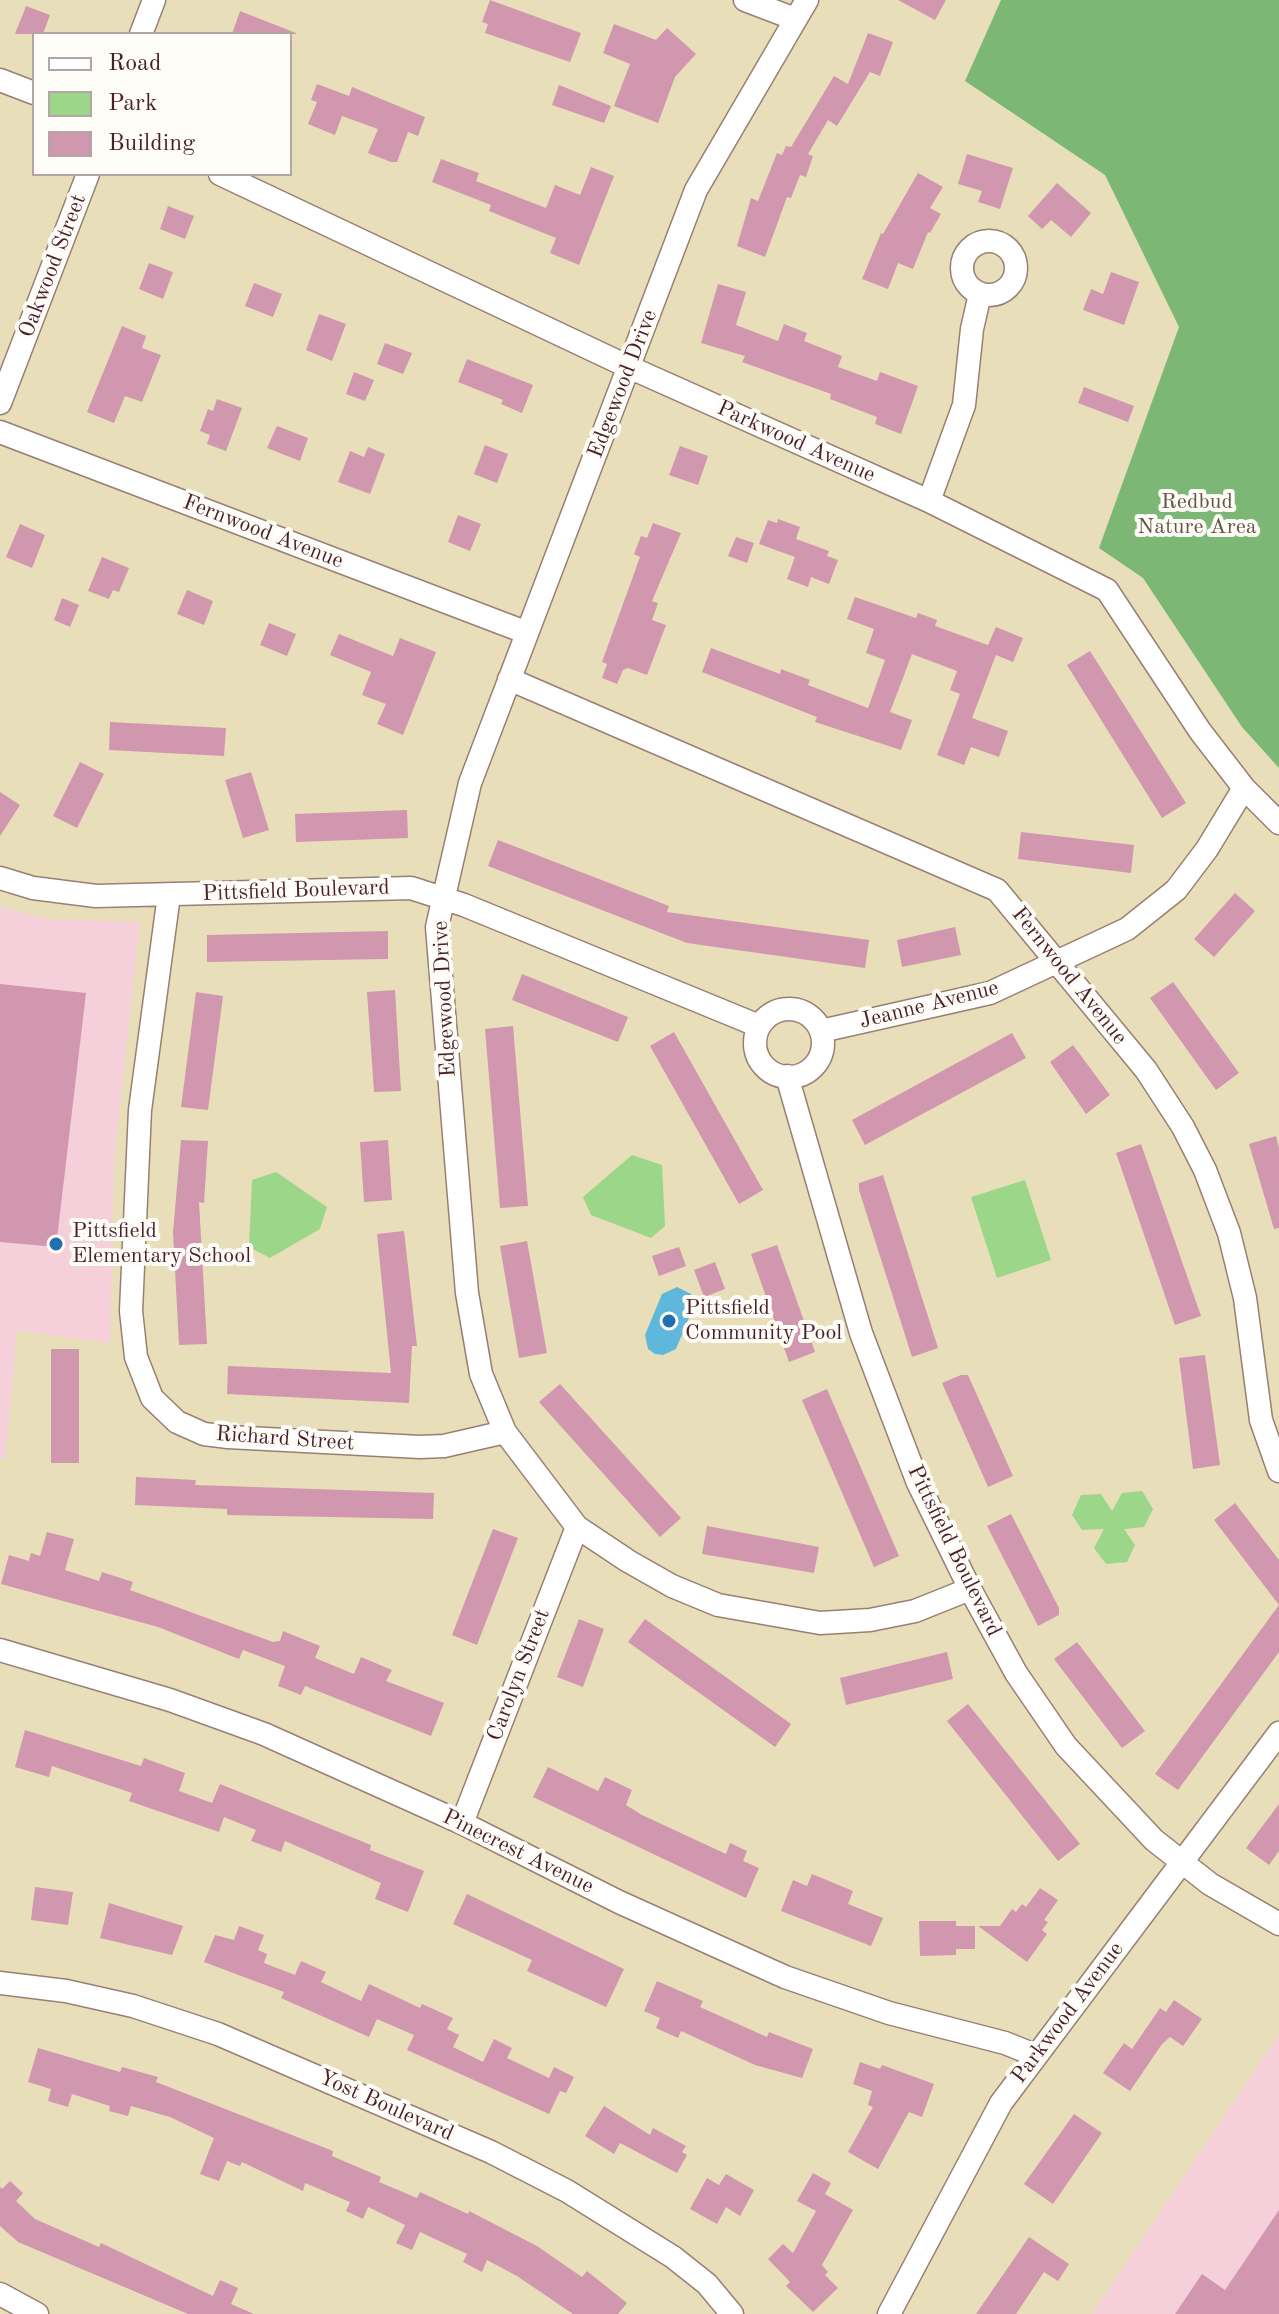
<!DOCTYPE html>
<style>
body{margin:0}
#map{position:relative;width:1279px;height:2314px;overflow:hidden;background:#e8dfba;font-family:"Old Standard TT",serif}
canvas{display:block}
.legend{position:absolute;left:32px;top:32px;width:260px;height:144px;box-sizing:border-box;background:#fdfcf7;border:2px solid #b5a4a5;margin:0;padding:10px 14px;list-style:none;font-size:24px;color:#4a1f2b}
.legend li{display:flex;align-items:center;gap:16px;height:40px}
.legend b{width:40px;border:2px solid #b5a4a5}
</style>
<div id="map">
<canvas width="1279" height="2314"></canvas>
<ul class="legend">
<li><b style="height:10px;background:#fff"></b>Road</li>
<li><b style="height:22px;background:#9cd689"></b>Park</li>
<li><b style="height:22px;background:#d097af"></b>Building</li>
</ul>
</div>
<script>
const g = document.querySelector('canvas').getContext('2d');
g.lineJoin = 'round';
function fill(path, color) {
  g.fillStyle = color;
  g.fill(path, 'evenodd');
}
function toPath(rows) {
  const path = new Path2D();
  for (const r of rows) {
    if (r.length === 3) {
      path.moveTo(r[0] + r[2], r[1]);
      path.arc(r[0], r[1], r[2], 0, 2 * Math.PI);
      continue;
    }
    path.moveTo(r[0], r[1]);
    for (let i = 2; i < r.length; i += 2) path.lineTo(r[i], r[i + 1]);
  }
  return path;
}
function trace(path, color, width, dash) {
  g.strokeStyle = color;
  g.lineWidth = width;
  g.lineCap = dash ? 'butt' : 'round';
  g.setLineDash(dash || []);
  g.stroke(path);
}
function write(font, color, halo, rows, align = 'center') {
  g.font = font + ' "Old Standard TT",serif';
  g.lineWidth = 8;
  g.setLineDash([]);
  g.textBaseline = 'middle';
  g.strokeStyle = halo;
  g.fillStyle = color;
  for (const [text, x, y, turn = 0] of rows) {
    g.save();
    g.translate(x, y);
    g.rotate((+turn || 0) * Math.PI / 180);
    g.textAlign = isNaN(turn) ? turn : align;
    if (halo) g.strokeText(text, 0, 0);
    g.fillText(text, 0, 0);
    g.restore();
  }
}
fill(toPath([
 [0,907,47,919,140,922,114,1158,110,1343,17,1330,5,1460,0,1458],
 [1279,2034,1279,2314,1092,2314]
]), '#f5cfda');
fill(toPath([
 [632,1155,662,1165,665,1226,651,1238,591,1215,583,1197],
 [276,1172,327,1207,320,1229,270,1258,249,1247,252,1180],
 [1025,1180,1051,1260,997,1278,971,1197],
 [1142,1491,1153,1509,1144,1527,1124,1529,1135,1545,1127,1562,1106,1564,1094,1548,1104,1529,1082,1530,1072,1515,1081,1495,1101,1494,1112,1511,1122,1493]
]), '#9cd689');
fill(toPath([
 [1001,0,1279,0,1279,768,1242,727,1143,578,1099,548,1179,327,1105,175,965,81]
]), '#7db775');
fill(toPath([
 [677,1287,691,1294,693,1308,676,1349,663,1355,655,1354,648,1349,645,1335,662,1294]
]), '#5fb8dc');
fill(toPath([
 [490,0,581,33,570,62,485,33,488,24,482,22],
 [898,0,946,0,935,20],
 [26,6,50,15,43,34,15,34],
 [240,11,296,33,296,34,232,34],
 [614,24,656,40,667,28,696,54,675,77,658,123,614,106,630,64,603,53],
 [868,33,893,42,880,76,870,72,837,126,828,120,808,154,813,156,806,177,800,175,791,198,787,197,765,257,737,246,751,198,758,201,777,153,782,155,786,146,791,147,834,76,848,84],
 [317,84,349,96,352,87,425,117,418,136,408,132,397,162,391,162,368,153,378,129,342,116,335,135,308,124,317,102,311,100],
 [559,85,611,106,604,123,552,105],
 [967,154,1013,168,1000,209,978,202,982,191,958,184],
 [441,159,479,173,476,181,546,208,555,185,580,195,591,167,614,176,579,265,550,253,556,238,489,211,491,205,432,182],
 [918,173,943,187,930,208,941,214,930,233,928,232,913,269,898,263,888,289,862,279,881,233,883,234],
 [1057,183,1091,213,1071,237,1051,220,1042,229,1028,216],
 [168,206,194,216,185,239,160,229],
 [149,263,173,272,163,299,139,289],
 [1111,272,1139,282,1124,325,1083,310,1091,289,1103,294],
 [254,283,282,294,273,317,245,306],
 [718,284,746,292,736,325,778,341,784,324,807,333,804,341,842,356,838,367,877,381,880,372,918,386,901,434,875,424,877,417,830,399,831,394,742,362,745,356,701,343],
 [319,314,346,324,332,361,306,350],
 [122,326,146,336,142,348,161,355,142,402,125,396,114,423,87,412],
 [385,343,412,353,403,374,377,364],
 [467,359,533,385,522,413,501,404,503,400,458,382],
 [354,372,374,380,365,401,346,394],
 [1084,387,1134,406,1128,422,1078,403],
 [217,399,242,408,226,451,207,444,210,435,200,431,208,409,213,411],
 [277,426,308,438,300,461,267,448],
 [485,445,508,454,497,483,474,474],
 [680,446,708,456,698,485,669,475],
 [368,447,385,454,370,494,338,482,350,451,364,457],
 [458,515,481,524,470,551,448,542],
 [778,519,800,527,796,539,829,551,827,556,838,560,829,584,811,577,808,587,787,579,795,557,759,544,768,520,777,523],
 [653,523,681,533,652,601,658,603,652,620,666,625,647,675,628,668,623,670,617,684,602,678,607,664,602,662,640,557,634,554,641,536,647,538],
 [20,524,45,535,32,568,6,557],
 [736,537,754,543,747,563,728,556],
 [102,557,129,568,119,592,113,590,109,599,88,591],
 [187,590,213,601,204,625,177,614],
 [855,597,916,618,918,613,937,620,935,626,988,645,996,627,1023,638,1013,662,996,655,972,718,1008,731,999,757,971,747,964,765,937,755,960,694,950,690,957,671,912,654,890,712,912,720,901,750,815,722,817,717,702,672,711,648,780,674,781,669,810,680,808,685,868,708,885,660,866,653,874,629,847,619],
 [62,598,79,605,70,627,54,620],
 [269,623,296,634,287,656,260,645],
 [339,634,393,656,400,638,436,652,403,735,377,724,386,704,362,695,371,672,330,655],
 [1090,651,1186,803,1162,818,1067,665],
 [110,722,226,728,224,756,109,750],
 [80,762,104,774,77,828,53,816],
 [251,772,269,830,243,838,225,780],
 [0,792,20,805,0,836],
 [407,810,408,838,296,842,295,814],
 [1021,832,1134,845,1131,873,1018,859],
 [498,840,669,906,667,912,869,940,865,968,687,943,488,866],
 [1235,893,1255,911,1214,957,1194,939],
 [955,927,961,955,902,967,897,940],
 [388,931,388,959,207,962,207,935],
 [522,974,628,1017,618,1042,512,1000],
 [1173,982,1239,1073,1216,1090,1150,998],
 [0,984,86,993,56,1247,0,1242],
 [395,990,401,1091,374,1092,367,992],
 [196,992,223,996,208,1110,181,1107],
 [513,1026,528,1206,500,1208,485,1029],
 [674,1032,763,1190,739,1204,650,1046],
 [1012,1033,1026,1058,865,1145,852,1120],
 [1073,1045,1110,1095,1086,1114,1050,1062],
 [1276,1136,1279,1148,1279,1228,1274,1229,1249,1144],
 [181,1140,208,1141,204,1203,199,1202,207,1344,179,1345,173,1232],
 [388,1140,392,1200,364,1202,360,1142],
 [1141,1144,1201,1316,1175,1325,1116,1153],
 [883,1175,938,1348,912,1357,859,1190,859,1183],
 [404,1231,417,1346,412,1346,409,1403,227,1394,228,1366,391,1373,377,1234],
 [527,1241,547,1353,519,1358,500,1246],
 [777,1245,815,1352,789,1362,751,1254],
 [679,1247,686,1266,659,1276,652,1256],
 [715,1262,725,1289,704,1297,694,1270],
 [51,1349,79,1349,79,1463,51,1463],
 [1205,1355,1220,1465,1193,1469,1179,1358],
 [961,1375,968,1375,1013,1476,988,1487,942,1383],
 [560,1384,681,1518,660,1537,539,1402],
 [827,1389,899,1556,874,1567,802,1400],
 [136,1477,196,1480,195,1485,434,1493,433,1519,227,1515,227,1509,135,1505],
 [1235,1503,1279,1560,1279,1605,1214,1520],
 [1011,1514,1059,1608,1059,1615,1038,1626,987,1526],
 [707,1526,819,1547,814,1573,702,1554],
 [493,1529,518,1538,477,1645,452,1635],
 [47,1532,74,1539,65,1570,99,1581,102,1572,133,1582,130,1590,273,1642,280,1641,283,1631,320,1646,315,1658,354,1674,361,1657,392,1670,386,1681,444,1703,431,1736,305,1686,301,1695,278,1686,285,1666,243,1650,239,1659,158,1627,1,1584,9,1555,29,1561,31,1553,40,1556],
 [1279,1605,1279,1652,1178,1790,1155,1774],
 [579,1619,604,1629,583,1687,557,1677],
 [645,1619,791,1724,775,1747,628,1642],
 [1077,1642,1145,1731,1122,1748,1054,1659],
 [947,1652,953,1679,846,1705,840,1678],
 [968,1704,1080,1844,1058,1861,947,1721],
 [25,1730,141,1766,144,1758,185,1773,179,1791,212,1803,220,1784,371,1845,370,1850,424,1871,408,1912,375,1899,381,1883,285,1841,281,1852,251,1841,256,1830,224,1817,219,1832,129,1801,132,1793,52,1766,49,1777,15,1767],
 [548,1767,598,1791,605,1777,632,1790,626,1805,642,1815,726,1854,730,1843,747,1851,743,1861,759,1868,746,1898,533,1797],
 [1279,1804,1279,1851,1269,1865,1246,1848],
 [812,1874,853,1891,848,1904,883,1918,871,1946,781,1911,793,1880,807,1886],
 [35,1887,73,1892,68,1925,31,1920],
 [1040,1888,1058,1900,1044,1920,1048,1922,1042,1930,1047,1934,1027,1962,978,1926,1000,1926,1012,1909,1016,1912,1022,1904,1026,1907],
 [467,1894,624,1969,606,2007,527,1971,532,1960,453,1924],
 [109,1903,183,1926,172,1955,100,1938],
 [919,1921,956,1921,956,1926,975,1926,975,1949,956,1949,956,1955,920,1956],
 [239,1926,264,1935,258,1950,267,1954,264,1963,295,1975,301,1961,326,1972,321,1982,361,2001,369,1984,420,2008,422,2004,453,2018,447,2029,459,2035,453,2047,483,2062,494,2039,512,2048,507,2058,549,2078,554,2067,574,2077,566,2093,560,2091,549,2114,407,2050,414,2035,377,2019,369,2037,281,1998,284,1992,204,1962,215,1935,234,1940],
 [657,1981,703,2001,700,2007,767,2037,769,2032,813,2049,802,2078,755,2065,681,2031,678,2038,656,2028,660,2018,644,2011],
 [1174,2000,1202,2019,1183,2046,1170,2037,1162,2044,1130,2091,1103,2073,1124,2043,1132,2049,1160,2008,1166,2012],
 [38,2048,120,2072,122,2067,158,2077,156,2082,333,2151,332,2156,381,2177,379,2182,417,2198,420,2192,468,2214,469,2211,537,2246,582,2277,587,2271,627,2303,618,2314,573,2314,517,2276,487,2260,482,2272,463,2262,467,2254,420,2232,412,2250,396,2243,405,2225,368,2207,363,2219,346,2211,350,2202,305,2183,303,2191,242,2162,240,2166,227,2161,219,2181,200,2174,214,2138,170,2117,131,2106,128,2116,109,2111,110,2106,72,2094,68,2107,48,2101,51,2089,28,2082],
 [860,2062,880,2069,882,2065,934,2084,922,2117,909,2112,878,2169,848,2152,873,2107,868,2105,872,2091,853,2084],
 [604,2106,650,2135,653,2128,686,2146,682,2152,687,2155,677,2173,620,2143,614,2154,585,2136],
 [1074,2114,1102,2133,1053,2204,1024,2184],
 [813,2173,831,2183,825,2194,853,2210,822,2265,828,2272,825,2275,838,2288,813,2312,786,2286,790,2282,768,2259,783,2244,793,2253,816,2211,797,2201],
 [726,2174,754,2190,740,2216,726,2207,717,2224,690,2209,707,2178,719,2185],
 [10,2181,23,2193,16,2201,35,2219,99,2247,101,2243,213,2296,220,2280,238,2288,231,2304,254,2314,188,2314,18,2242,0,2226,0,2187,2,2189],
 [1279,2210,1279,2314,1175,2314,1202,2274,1225,2290],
 [1029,2237,1069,2264,1058,2281,1044,2272,1016,2314,976,2314]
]), '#d097af');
const minor = toPath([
 [745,0,795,19],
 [807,0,696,190,470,783,437,927,467,1293,481,1374,505,1432,577,1527,628,1561,672,1586,718,1605,820,1623,870,1620,915,1611,970,1589],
 [141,34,154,0],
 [0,80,34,93],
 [220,174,631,368,929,501,1107,590,1200,731,1244,788,1279,823],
 [989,268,27],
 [0,403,88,174],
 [0,432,525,632],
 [929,501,964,405,972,329,980,294],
 [509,679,997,890,1146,1070,1183,1127,1205,1170,1229,1233,1245,1298,1261,1420,1279,1471],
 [0,878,33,888,96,896,411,888,464,905,759,1026],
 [169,895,140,1110,131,1311,136,1357,152,1398,177,1422,204,1434,228,1437,420,1447,444,1446,505,1432],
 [789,1043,34],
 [821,1031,990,993,1127,929,1176,890,1207,849,1244,788],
 [787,1076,861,1333,918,1483,970,1589,1016,1673,1066,1746,1154,1840,1210,1884,1279,1924],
 [0,1650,170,1700,264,1734,462,1823,619,1902,785,1977,889,2013,1005,2043,1035,2055],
 [462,1823,577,1527],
 [0,1983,66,1991,133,2006,218,2034,491,2152,567,2191,673,2257,707,2284,732,2314],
 [0,2294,37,2314],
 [889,2314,1001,2103,1279,1733]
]);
trace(minor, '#997f72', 25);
trace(minor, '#fff', 22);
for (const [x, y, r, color] of [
 [56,1244,8,"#1f6fb2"],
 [669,1321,8,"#1f6fb2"]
]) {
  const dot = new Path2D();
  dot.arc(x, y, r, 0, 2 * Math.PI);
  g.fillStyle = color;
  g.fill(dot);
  trace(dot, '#fdfcf7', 3);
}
write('22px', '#4a1f2b', '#fdfcf7', [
 ["Oakwood Street",53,266,-69],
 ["Edgewood Drive",623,384,-69],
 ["Parkwood Avenue",796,442,24],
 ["Fernwood Avenue",263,532,21],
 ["Pittsfield Boulevard",296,891,-2],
 ["Fernwood Avenue",1069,976,51],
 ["Edgewood Drive",445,999,-93],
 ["Jeanne Avenue",929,1005,-14],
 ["Richard Street",285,1439,4],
 ["Pittsfield Boulevard",954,1551,64],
 ["Carolyn Street",519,1675,-69],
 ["Pinecrest Avenue",518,1852,26],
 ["Parkwood Avenue",1068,2013,-53],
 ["Yost Boulevard",386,2106,24]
]);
write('22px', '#635647', '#fdfcf7', [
 ["Redbud",1197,502],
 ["Nature Area",1197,527]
]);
write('22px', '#4a1f2b', '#fdfcf7', [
 ["Pittsfield",72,1231],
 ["Elementary School",72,1256],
 ["Pittsfield",685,1308],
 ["Community Pool",685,1333]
], 'left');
</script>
